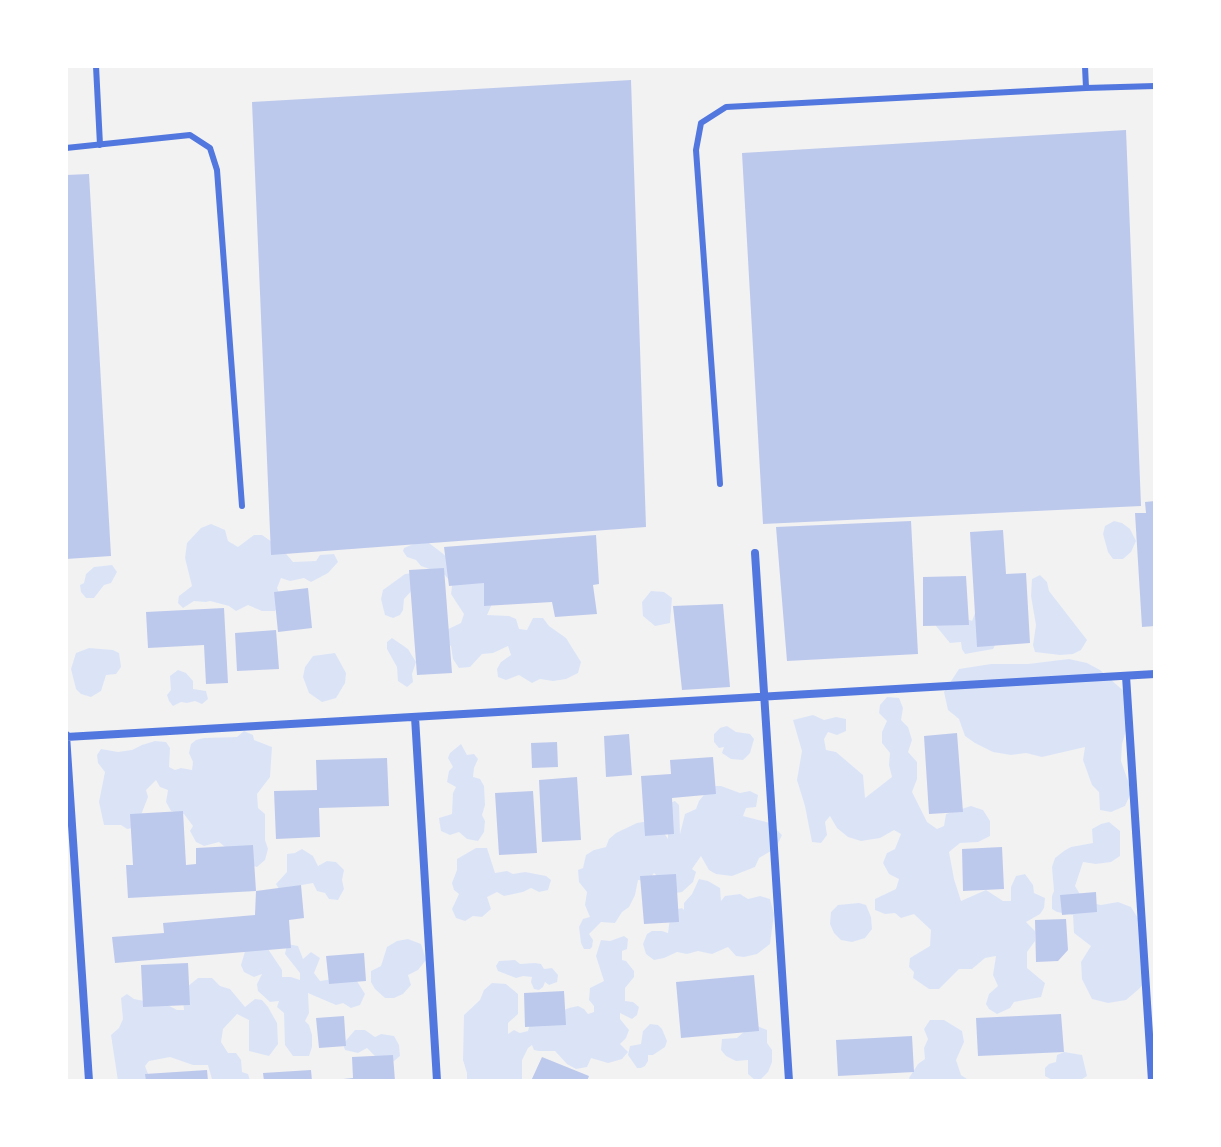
<!DOCTYPE html>
<style>
body{margin:0}
#map{position:relative;width:1221px;height:1147px;overflow:hidden;background:#f2f2f2;font-family:Arial,sans-serif}
canvas{display:block}
.frame{position:absolute;inset:0;border:68px solid #fff;pointer-events:none}
</style>
<div id="map">
<canvas width="1221" height="1147"></canvas>
<div class="frame"></div>
</div>
<script>
const g = document.querySelector('canvas').getContext('2d');
g.lineJoin = 'round';
function fill(path, color) {
  g.fillStyle = color;
  g.fill(path, 'evenodd');
}
function toPath(rows) {
  const path = new Path2D();
  for (const r of rows) {
    path.moveTo(r[0], r[1]);
    for (let i = 2; i < r.length; i += 2) path.lineTo(r[i], r[i + 1]);
  }
  return path;
}
function trace(path, color, width, dash) {
  g.strokeStyle = color;
  g.lineWidth = width;
  g.lineCap = dash ? 'butt' : 'round';
  g.setLineDash(dash || []);
  g.stroke(path);
}
fill(toPath([
 [1114,521,1122,523,1130,529,1136,541,1131,552,1123,559,1113,559,1108,552,1103,534,1105,526],
 [211,524,225,530,228,541,238,547,254,535,262,535,282,549,293,562,316,561,320,555,334,554,338,562,328,573,311,582,304,578,290,581,281,578,277,588,282,600,275,611,262,611,248,605,236,611,229,606,210,601,206,602,194,601,183,608,178,603,179,596,192,586,185,558,187,543,201,528],
 [421,541,429,543,446,556,486,574,492,604,487,615,509,616,516,619,519,629,527,630,533,618,543,618,549,626,566,638,581,662,578,673,566,679,553,681,540,679,532,683,519,675,506,680,498,677,497,669,501,662,511,655,508,646,493,653,482,654,470,667,459,668,453,659,451,646,443,643,440,633,461,623,464,614,451,594,453,578,449,580,444,574,421,566,416,560,407,557,403,551,404,548],
 [112,565,117,572,111,583,104,585,94,598,86,598,81,592,80,585,84,583,86,574,94,567],
 [415,573,415,587,404,599,403,610,400,615,393,618,385,615,381,599,383,590,405,574],
 [1040,575,1047,582,1049,591,1087,640,1081,650,1073,654,1060,655,1035,652,1033,645,1036,625,1031,596,1032,579],
 [651,591,664,592,672,598,670,623,655,626,643,616,642,602],
 [987,608,996,643,993,649,965,654,962,649,961,642,950,643,936,626,938,619,962,617,972,621,975,613],
 [392,638,408,649,416,662,412,674,413,682,407,687,398,681,397,667,387,649,387,642],
 [89,648,113,650,119,653,121,667,116,674,106,675,101,691,91,697,81,694,76,689,71,669,76,653],
 [335,653,346,673,345,683,336,698,322,702,309,693,303,677,305,667,313,656],
 [1069,659,1087,663,1100,670,1127,694,1129,720,1122,744,1121,761,1129,784,1130,795,1125,806,1111,812,1100,810,1099,792,1092,785,1083,760,1085,747,1042,757,1026,753,1011,755,993,752,975,743,965,736,959,719,948,710,944,692,959,669,991,664,1028,664],
 [178,670,186,673,193,681,193,689,206,691,208,699,202,704,195,701,187,703,181,702,173,706,169,701,167,695,171,690,170,676],
 [887,697,899,698,903,708,901,720,908,727,912,740,908,752,917,762,917,779,912,792,927,822,937,829,944,826,946,814,971,806,983,810,990,821,990,836,978,842,960,843,949,852,954,879,961,901,986,890,1003,901,1011,901,1011,887,1016,876,1025,874,1033,885,1034,893,1045,898,1044,908,1040,914,1026,922,1035,931,1035,941,1027,952,1027,968,1045,983,1041,997,1014,1002,1010,1008,997,1014,989,1009,986,1004,989,994,998,986,993,975,996,956,985,958,972,969,959,969,939,989,929,989,913,978,914,972,909,967,910,958,930,946,931,930,914,914,901,918,895,913,885,914,875,910,875,899,896,889,899,879,889,874,883,863,887,853,895,849,901,834,894,830,880,838,861,841,848,837,837,828,830,816,825,822,827,835,821,843,812,842,805,806,797,780,802,751,793,720,813,715,824,720,836,717,846,719,846,731,837,735,828,732,824,739,826,750,836,752,863,775,865,798,892,777,889,765,890,753,882,743,882,732,887,721,879,713,880,705],
 [727,726,736,732,750,734,754,739,750,753,743,760,731,759,722,753,724,747,719,748,714,742,714,734,720,728],
 [244,731,253,735,254,740,272,747,270,777,257,794,258,808,265,814,265,840,268,849,265,860,257,867,244,863,219,842,204,846,196,842,190,831,193,826,184,814,171,811,166,802,168,790,160,787,156,780,146,790,148,797,139,820,132,828,127,829,121,825,104,825,99,802,105,772,98,763,97,755,101,749,118,752,132,750,142,745,155,741,166,742,170,748,169,767,175,770,181,768,192,770,193,762,189,753,191,744,196,740,204,738,237,737],
 [461,744,467,755,474,754,478,759,474,768,473,777,480,779,484,786,485,805,482,815,485,821,484,832,478,841,467,839,459,832,450,835,441,831,440,825,439,818,452,814,453,793,456,787,447,782,449,771,453,767,448,758,450,753],
 [711,786,721,786,740,793,750,791,758,795,756,807,746,808,743,816,770,823,782,835,776,848,759,858,755,867,732,876,716,874,709,870,701,856,692,869,696,872,693,882,682,892,675,893,654,873,648,881,638,880,635,895,629,907,622,912,615,923,601,922,589,934,593,940,592,947,590,949,584,949,581,943,579,927,583,919,590,917,585,905,587,892,579,882,578,870,583,868,586,855,594,850,606,847,609,839,616,833,637,823,649,821,660,827,668,839,668,804,675,801,679,805,680,834,685,814,696,809,699,801],
 [1109,822,1120,831,1120,856,1111,862,1096,864,1083,862,1075,886,1081,896,1091,903,1101,905,1118,902,1131,907,1139,920,1147,979,1140,988,1126,1000,1108,1003,1092,999,1082,979,1081,962,1091,946,1074,933,1073,915,1057,912,1052,909,1052,896,1054,891,1052,867,1055,858,1064,851,1071,847,1093,843,1092,829,1101,824],
 [476,848,487,848,495,873,507,871,513,874,525,872,546,876,551,880,548,890,539,892,531,888,523,892,504,896,497,892,487,897,491,909,482,917,473,916,465,921,456,918,452,909,459,894,454,890,452,883,457,870,457,859],
 [302,849,313,856,318,866,327,861,336,862,344,870,342,880,344,889,338,900,329,899,325,893,317,891,313,883,279,889,276,884,287,872,287,854,295,853],
 [699,879,708,881,720,888,721,901,725,896,740,894,748,899,760,896,770,899,774,914,770,944,757,954,744,957,736,956,728,947,712,954,698,951,687,954,677,952,664,958,654,960,646,954,643,944,647,934,652,931,662,931,668,933,670,918,674,910,682,908,684,910,684,903,692,894],
 [859,903,866,905,871,917,872,929,865,938,852,942,841,940,834,933,830,924,831,912,838,905],
 [624,936,628,939,627,949,622,951,622,960,626,961,634,971,634,977,625,988,625,1001,633,1002,639,1007,637,1015,632,1019,620,1013,620,1019,629,1030,626,1038,620,1044,628,1052,622,1059,608,1063,591,1058,587,1067,576,1069,567,1064,555,1051,539,1051,534,1050,532,1045,528,1048,522,1060,522,1081,467,1081,467,1073,463,1060,464,1015,480,1000,484,990,492,983,506,984,518,994,518,1014,508,1023,508,1034,514,1030,520,1033,528,1031,530,1024,569,1008,578,1006,584,1009,588,1014,594,1012,594,1006,589,1000,590,988,604,981,596,956,601,940,610,941],
 [408,939,421,944,426,960,418,970,408,975,411,985,403,994,394,998,385,998,375,989,371,982,371,971,381,966,387,947,397,941],
 [264,943,282,970,282,977,291,977,300,980,300,973,285,954,287,944,298,946,303,959,311,952,320,958,314,973,320,981,346,977,355,978,365,994,360,1005,351,1008,343,1003,336,1005,308,993,309,1013,305,1021,309,1025,312,1035,312,1047,309,1056,293,1056,285,1045,284,1013,277,1007,279,1001,270,1002,258,991,257,984,262,974,254,977,244,972,241,965,246,948],
 [515,960,520,964,535,963,541,964,544,969,552,968,558,975,557,982,549,985,545,982,543,987,539,990,534,989,531,982,532,977,523,976,516,978,498,971,496,966,499,961],
 [198,978,212,978,220,986,230,989,245,1007,255,999,262,1000,268,1007,277,1023,278,1044,269,1056,249,1051,249,1020,237,1014,223,1029,221,1042,228,1053,236,1053,241,1060,242,1072,248,1074,250,1081,215,1081,212,1079,208,1065,193,1065,170,1057,149,1061,145,1066,150,1079,148,1081,118,1081,111,1035,119,1028,123,1019,121,998,127,994,134,999,149,1002,160,1001,177,1010,184,1010,182,991],
 [930,1020,944,1020,962,1031,964,1042,956,1060,961,1075,970,1081,910,1081,909,1078,918,1064,925,1059,924,1048,928,1039,924,1029],
 [650,1024,658,1025,662,1029,667,1041,665,1047,653,1055,648,1055,648,1061,645,1066,641,1068,637,1068,628,1055,630,1046,641,1044,643,1031],
 [757,1026,767,1030,767,1043,772,1050,772,1062,768,1072,759,1081,756,1081,748,1074,748,1060,736,1061,726,1056,721,1050,722,1039,737,1038,747,1029],
 [355,1030,365,1030,375,1037,381,1034,394,1036,399,1045,400,1056,394,1061,386,1063,379,1060,367,1048,358,1053,345,1050,343,1044],
 [1064,1052,1082,1055,1087,1076,1079,1081,1064,1079,1054,1081,1045,1076,1045,1068,1049,1064,1056,1062,1057,1055]
]), '#dbe4f7');
fill(toPath([
 [631,80,646,527,271,555,252,102],
 [1126,130,1141,506,763,524,742,153],
 [89,174,111,556,66,559,66,175],
 [1155,501,1155,626,1142,627,1135,513,1146,513,1145,502],
 [911,521,918,654,787,661,776,527],
 [1003,530,1006,574,1026,573,1030,643,977,647,970,532],
 [596,535,599,584,593,585,597,614,555,617,552,602,484,606,484,583,449,586,444,547],
 [444,568,452,673,417,675,409,570],
 [966,576,969,625,923,626,923,577],
 [308,588,312,628,278,632,274,592],
 [723,604,730,687,682,690,673,606],
 [224,608,228,683,206,684,204,645,148,648,146,612],
 [276,630,279,669,237,671,235,633],
 [957,733,963,812,929,814,924,736],
 [629,734,632,775,606,777,604,736],
 [557,742,558,767,532,768,531,743],
 [713,757,716,794,672,798,674,834,645,836,641,776,671,774,670,760],
 [387,758,389,806,319,808,320,837,276,839,274,791,317,790,316,760],
 [577,777,581,840,542,842,539,780],
 [533,791,537,853,499,855,495,793],
 [183,811,186,865,196,864,196,848,253,845,256,891,301,885,304,918,289,920,291,948,115,963,112,937,164,933,163,923,255,915,256,891,128,898,126,865,133,865,130,814],
 [1002,847,1004,889,963,891,962,849],
 [676,874,679,922,644,924,640,876],
 [1096,892,1097,912,1062,915,1060,895],
 [1066,919,1068,950,1058,961,1036,962,1035,920],
 [364,953,366,981,329,984,326,956],
 [188,963,190,1005,143,1007,141,965],
 [754,975,759,1031,681,1038,676,982],
 [564,991,566,1025,525,1027,524,993],
 [1061,1014,1064,1052,978,1056,976,1018],
 [344,1016,346,1046,319,1048,316,1018],
 [912,1036,914,1072,838,1076,836,1040],
 [393,1055,395,1081,344,1081,343,1079,353,1078,352,1057],
 [542,1057,589,1076,587,1081,531,1081],
 [207,1070,208,1081,146,1081,145,1074],
 [311,1070,312,1081,264,1081,263,1073]
]), '#bdc9ec');
trace(toPath([
 [96,66,100,145],
 [1085,66,1086,88,1155,86],
 [66,148,190,135,210,148,217,170,242,506],
 [720,484,696,150,701,123,726,107,1086,88]
]), '#5277de', 6);
trace(toPath([
 [755,553,789,1081],
 [1126,676,1152,1081],
 [415,717,437,1081],
 [66,735,89,1081],
 [66,737,1155,674]
]), '#5277de', 8);
</script>
